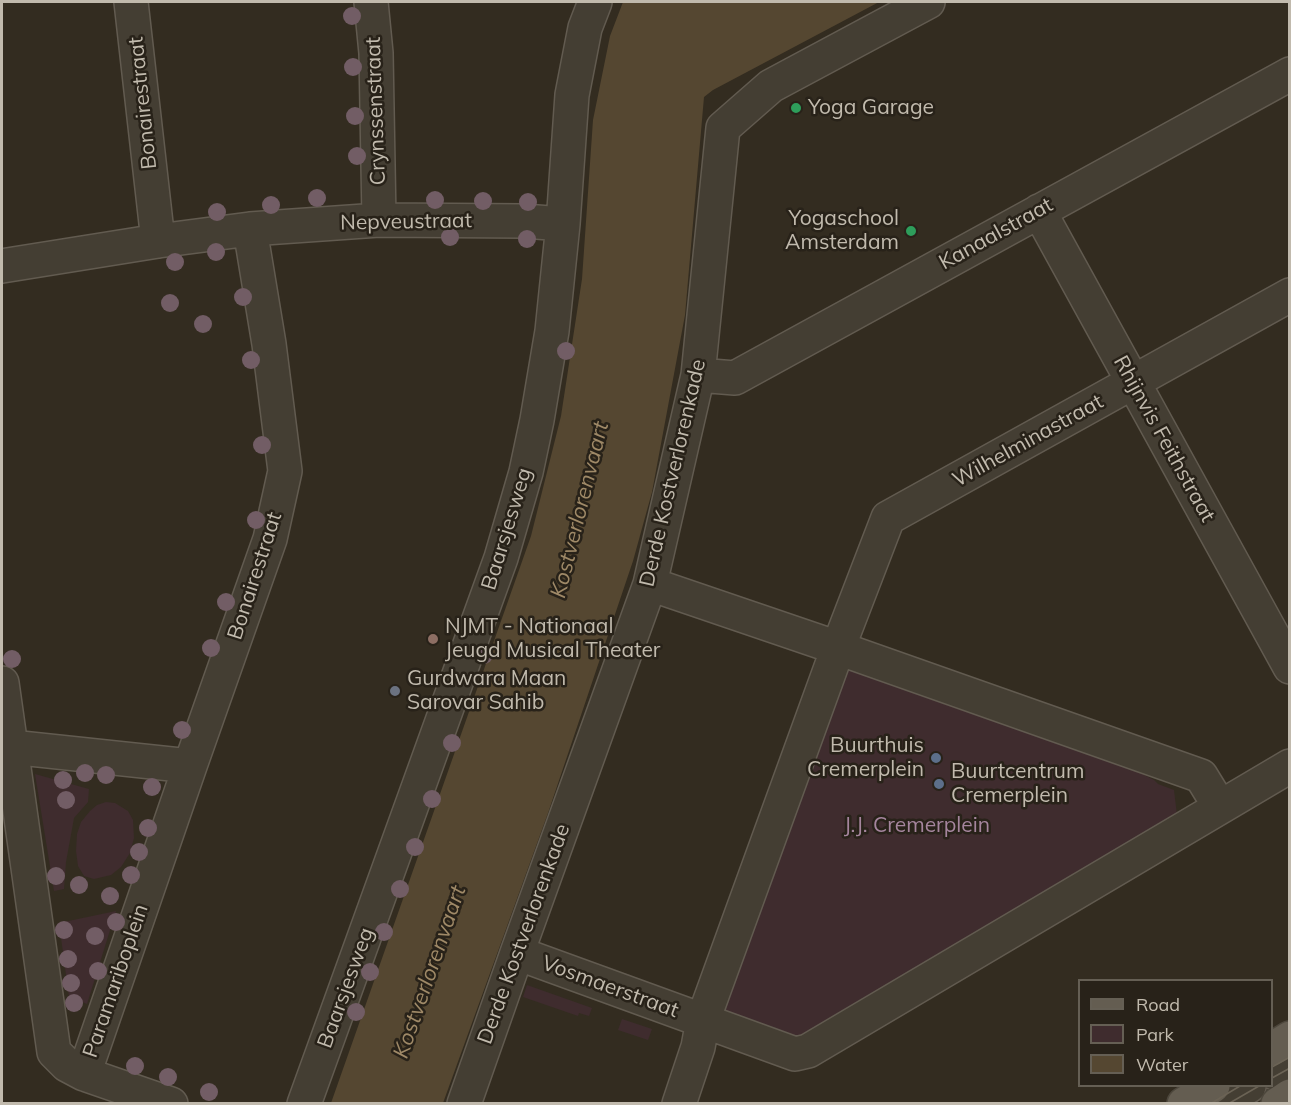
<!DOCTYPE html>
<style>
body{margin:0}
#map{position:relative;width:1291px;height:1105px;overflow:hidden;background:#332c20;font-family:Mulish,sans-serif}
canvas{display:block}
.frame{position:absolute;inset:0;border:3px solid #c1baad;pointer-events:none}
.legend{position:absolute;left:1078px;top:979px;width:195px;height:108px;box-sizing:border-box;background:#282219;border:2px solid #655f54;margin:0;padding:8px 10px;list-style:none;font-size:18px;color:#c1baad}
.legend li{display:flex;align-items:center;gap:12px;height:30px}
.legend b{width:30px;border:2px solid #655f54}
</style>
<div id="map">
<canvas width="1291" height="1105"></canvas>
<div class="frame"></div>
<ul class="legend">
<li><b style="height:8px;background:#645d51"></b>Road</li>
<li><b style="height:16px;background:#3f2c2e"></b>Park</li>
<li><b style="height:16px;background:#554731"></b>Water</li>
</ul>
</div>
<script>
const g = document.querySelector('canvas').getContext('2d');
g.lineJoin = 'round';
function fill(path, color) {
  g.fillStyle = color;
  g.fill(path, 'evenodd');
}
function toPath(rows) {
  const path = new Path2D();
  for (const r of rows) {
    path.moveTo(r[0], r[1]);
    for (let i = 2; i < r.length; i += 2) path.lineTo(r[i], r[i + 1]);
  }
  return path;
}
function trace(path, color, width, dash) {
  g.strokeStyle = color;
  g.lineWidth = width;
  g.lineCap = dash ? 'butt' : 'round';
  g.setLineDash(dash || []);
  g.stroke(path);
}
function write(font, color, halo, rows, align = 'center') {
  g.font = font + ' Mulish,sans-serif';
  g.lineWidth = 5;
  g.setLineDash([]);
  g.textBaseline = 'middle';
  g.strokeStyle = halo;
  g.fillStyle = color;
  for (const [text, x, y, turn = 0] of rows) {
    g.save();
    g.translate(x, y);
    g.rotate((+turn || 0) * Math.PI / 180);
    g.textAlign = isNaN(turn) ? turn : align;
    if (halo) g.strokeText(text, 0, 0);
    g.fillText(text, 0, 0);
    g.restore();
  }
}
fill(toPath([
 [844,666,923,694,922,696,967,712,968,709,1129,767,1154,780,1158,784,1174,790,1177,815,792,1043,715,1013],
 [35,774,89,789,88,802,74,818,66,862,64,889,54,891],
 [106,802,115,803,128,811,133,820,134,838,130,853,121,867,111,875,94,879,84,876,78,866,76,851,77,834,81,822,90,811,97,805],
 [116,911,87,1004,69,997,59,923],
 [527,985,592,1008,589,1016,579,1013,578,1016,523,997],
 [622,1019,652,1029,648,1040,618,1030]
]), '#3f2c2e');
fill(toPath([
 [623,2,879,2,713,90,704,97,685,315,652,492,633,561,548,813,443,1103,331,1103,531,536,561,416,582,279,593,120,610,36]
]), '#554731');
const minor = toPath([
 [131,2,158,241],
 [371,2,376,53,379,220],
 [1039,211,1290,667],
 [2,266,158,241,250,229,379,220,524,221,563,224],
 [698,375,735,378,1290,74],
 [650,584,838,648,1201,776,1220,807],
 [2,683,54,1052,67,1065,84,1074,190,766,270,539,285,471,269,344,250,229],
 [11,747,190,766],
 [517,953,795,1054,808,1051,1290,766],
 [1272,1072,1290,1062],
 [84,1074,171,1104],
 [304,1104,501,558,526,472,537,420,552,331,563,224,572,95,585,28,595,2],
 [464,1104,517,953,650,584,698,375,723,128,771,86,928,2],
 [679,1104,698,1047,703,1020,838,648,888,518,1290,295],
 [1218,1104,1249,1086]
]);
const major = toPath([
 [1272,1049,1290,1038],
 [1184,1104,1213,1086],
 [1278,1104,1290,1096]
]);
trace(minor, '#625b50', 36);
trace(major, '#4d473c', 36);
trace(minor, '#443e33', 33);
trace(major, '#645d51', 33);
trace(toPath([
 [1272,1067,1290,1057],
 [1272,1078,1290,1068],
 [1210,1104,1240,1086],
 [1228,1104,1259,1086]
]), '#6b6355', 1.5);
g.fillStyle = '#725d65';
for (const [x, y] of [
 [352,16],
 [353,67],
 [355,116],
 [357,156],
 [317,198],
 [435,200],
 [483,201],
 [528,202],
 [271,205],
 [217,212],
 [450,237],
 [527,239],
 [216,252],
 [175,262],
 [243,297],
 [170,303],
 [203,324],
 [566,351],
 [251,360],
 [262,445],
 [256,520],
 [226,602],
 [211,648],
 [484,655],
 [12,659],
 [182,730],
 [452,743],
 [85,773],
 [106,775],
 [63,780],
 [152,787],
 [432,799],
 [66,800],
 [148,828],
 [415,847],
 [139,852],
 [131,875],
 [56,876],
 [79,885],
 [400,889],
 [110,896],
 [116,922],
 [64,930],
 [384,932],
 [95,936],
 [68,959],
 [98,971],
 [370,972],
 [71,983],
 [74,1003],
 [356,1012],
 [135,1066],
 [168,1077],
 [209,1092]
]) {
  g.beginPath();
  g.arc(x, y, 9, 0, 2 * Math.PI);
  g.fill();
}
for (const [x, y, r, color] of [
 [796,108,6,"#2e9e5b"],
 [911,231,6,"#2e9e5b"],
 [433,639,6,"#8d6e63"],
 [395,691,6,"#6b7280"],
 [936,758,6,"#5c6f8a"],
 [939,784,6,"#5c6f8a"]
]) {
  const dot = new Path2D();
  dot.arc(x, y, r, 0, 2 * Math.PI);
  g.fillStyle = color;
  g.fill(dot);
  trace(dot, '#282219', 2);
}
write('21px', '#c1baad', '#282219', [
 ["Bonairestraat",143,103,-96],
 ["Crynssenstraat",376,111,-92],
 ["Nepveustraat",406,222,-1],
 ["Kanaalstraat",996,234,-29],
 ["Rhijnvis Feithstraat",1164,439,61],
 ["Wilhelminastraat",1028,441,-29],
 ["Derde Kostverlorenkade",673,473,-77],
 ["Baarsjesweg",507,529,-73],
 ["Bonairestraat",255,576,-72],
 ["Derde Kostverlorenkade",524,934,-70],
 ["Paramariboplein",116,981,-71],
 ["Vosmaerstraat",610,987,20],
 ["Baarsjesweg",346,988,-70]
]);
write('21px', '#c1baad', '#282219', [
 ["Yoga Garage",808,108],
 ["Yogaschool",899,219,"right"],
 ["Amsterdam",899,243,"right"],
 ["NJMT - Nationaal",445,627],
 ["Jeugd Musical Theater",445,651],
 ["Gurdwara Maan",407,679],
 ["Sarovar Sahib",407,703],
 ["Buurthuis",924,746,"right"],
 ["Cremerplein",924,770,"right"],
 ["Buurtcentrum",951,772],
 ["Cremerplein",951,796]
], 'left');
write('21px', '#a5859d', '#282219', [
 ["J.J. Cremerplein",917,826]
]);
write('italic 22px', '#9f8967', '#282219', [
 ["Kostverlorenvaart",580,510,-76],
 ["Kostverlorenvaart",430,972,-71]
]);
</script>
